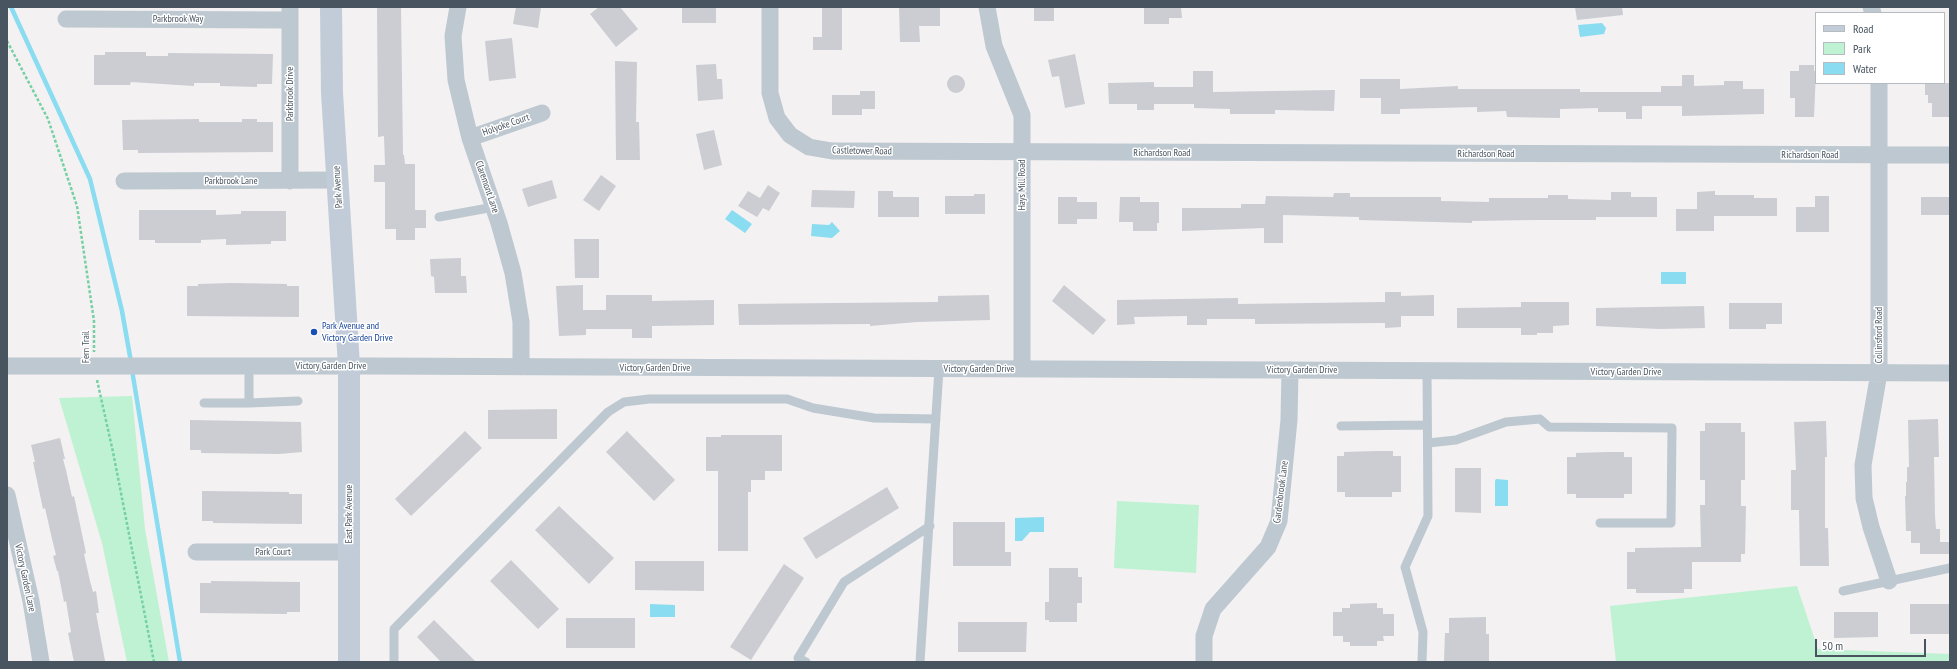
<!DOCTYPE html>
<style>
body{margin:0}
#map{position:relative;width:1957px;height:669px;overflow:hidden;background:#f3f1f1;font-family:"PT Sans Narrow",sans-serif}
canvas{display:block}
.frame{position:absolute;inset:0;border:8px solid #48545f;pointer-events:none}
.legend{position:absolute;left:1815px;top:12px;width:130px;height:72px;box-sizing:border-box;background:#fff;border:1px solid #b6bbbf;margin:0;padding:5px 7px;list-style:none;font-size:12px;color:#48545f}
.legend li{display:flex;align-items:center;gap:8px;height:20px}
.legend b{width:20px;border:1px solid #b6bbbf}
.scale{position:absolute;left:1815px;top:639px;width:111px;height:18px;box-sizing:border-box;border:2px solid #48545f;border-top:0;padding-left:5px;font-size:12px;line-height:14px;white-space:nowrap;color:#48545f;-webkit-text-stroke:3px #fff;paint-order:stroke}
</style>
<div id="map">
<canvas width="1957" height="669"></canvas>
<div class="frame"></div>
<ul class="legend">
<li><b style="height:5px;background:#c1ccd8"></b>Road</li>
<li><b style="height:11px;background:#bff2d2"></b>Park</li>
<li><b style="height:11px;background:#8adcf0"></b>Water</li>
</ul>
<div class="scale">50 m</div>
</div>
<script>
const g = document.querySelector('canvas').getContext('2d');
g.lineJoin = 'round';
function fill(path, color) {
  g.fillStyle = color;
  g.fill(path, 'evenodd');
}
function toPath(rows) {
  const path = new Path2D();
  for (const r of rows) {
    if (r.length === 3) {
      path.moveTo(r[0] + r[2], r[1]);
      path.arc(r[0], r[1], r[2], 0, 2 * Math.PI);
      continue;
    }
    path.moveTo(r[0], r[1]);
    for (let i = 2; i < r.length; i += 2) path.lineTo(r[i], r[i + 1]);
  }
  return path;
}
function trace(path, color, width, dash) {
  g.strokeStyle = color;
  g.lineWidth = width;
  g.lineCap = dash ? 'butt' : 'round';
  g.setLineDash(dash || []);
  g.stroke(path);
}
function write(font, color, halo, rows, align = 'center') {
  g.font = font + ' "PT Sans Narrow",sans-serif';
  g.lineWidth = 3;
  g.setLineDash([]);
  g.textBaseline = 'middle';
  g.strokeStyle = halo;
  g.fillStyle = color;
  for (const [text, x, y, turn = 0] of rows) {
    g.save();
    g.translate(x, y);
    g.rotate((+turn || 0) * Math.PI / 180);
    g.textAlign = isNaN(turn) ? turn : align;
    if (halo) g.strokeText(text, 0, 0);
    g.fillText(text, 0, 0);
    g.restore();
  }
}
fill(toPath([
 [132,396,145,529,169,662,127,662,102,543,59,398],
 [1117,501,1199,505,1196,573,1114,568],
 [1797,586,1818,649,1950,654,1950,662,1616,662,1610,606]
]), '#bff2d2');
fill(toPath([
 [1602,23,1606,28,1604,34,1580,37,1578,25],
 [732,210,752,224,745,233,725,219],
 [832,222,840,231,832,238,811,236,812,224,829,225],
 [1661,272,1686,272,1686,284,1661,284],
 [1496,479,1508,480,1508,506,1495,506,1495,481],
 [1044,517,1044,532,1030,532,1022,541,1015,541,1015,518],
 [650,604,675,605,675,617,650,617]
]), '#8adcf0');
trace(toPath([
 [11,7,90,179,122,311,131,362],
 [132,370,180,662]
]), '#8adcf0', 4.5);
fill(toPath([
 [377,7,401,7,403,155,404,155,405,164,415,164,415,210,426,210,426,228,415,228,415,240,396,240,396,229,385,229,385,182,374,182,374,165,385,165,384,136,378,137],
 [516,7,541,7,538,28,513,24],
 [599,7,620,7,638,29,616,47,590,14],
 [682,7,716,7,716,23,682,23],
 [822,7,842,7,842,50,813,50,813,37,822,37],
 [899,7,940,7,940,26,919,26,920,42,900,42],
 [1034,7,1054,7,1054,21,1034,21],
 [1144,7,1181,7,1182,18,1169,18,1169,24,1144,24],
 [1575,7,1622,7,1623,15,1577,20],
 [512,38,516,78,489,81,485,41],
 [105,52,146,52,146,56,168,56,168,53,273,54,272,84,257,84,257,87,220,86,220,83,194,83,194,86,131,82,130,85,94,85,94,55,105,55],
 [1075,54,1085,104,1065,108,1059,76,1052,77,1048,60],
 [615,61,637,62,636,122,639,122,640,160,616,160],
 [716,64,717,79,722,79,723,99,698,101,696,65],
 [1799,65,1814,65,1814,71,1816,71,1814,117,1795,117,1795,98,1790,98,1790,71,1799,71],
 [1193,71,1213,71,1213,92,1335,90,1334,111,1275,110,1275,114,1230,114,1230,109,1194,108,1194,104,1154,104,1154,110,1137,110,1137,104,1109,104,1108,83,1154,82,1154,87,1193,87],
 [1682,75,1694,75,1694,86,1724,85,1724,81,1743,81,1743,89,1764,89,1764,114,1682,116,1682,106,1642,106,1642,119,1626,119,1626,112,1598,112,1598,108,1560,109,1560,118,1507,117,1506,111,1477,112,1477,107,1400,109,1400,114,1381,114,1381,98,1360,98,1360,79,1400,79,1400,89,1458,86,1458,89,1580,89,1580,92,1661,92,1661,86,1682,86],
 [956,84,9],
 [1925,83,1950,83,1950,117,1932,117,1932,103,1928,103,1928,95,1925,95],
 [860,91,875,91,875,109,862,109,862,115,832,115,832,95,860,95],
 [199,119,199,122,242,122,242,119,257,119,257,122,273,122,273,152,138,153,138,150,123,150,122,120],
 [714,130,722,165,704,170,696,134],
 [601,175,616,186,599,211,583,200],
 [552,180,557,198,528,207,522,189],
 [768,185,780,193,769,211,763,208,757,217,738,206,748,191,760,198],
 [812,190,855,191,854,208,811,207],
 [878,191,893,191,893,197,919,197,919,217,878,217],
 [1715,191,1715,195,1754,195,1754,198,1777,198,1777,216,1714,216,1714,231,1676,231,1676,209,1697,209,1697,192],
 [1611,192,1631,192,1631,197,1657,197,1657,217,1596,217,1596,220,1534,220,1472,221,1472,223,1359,220,1359,217,1283,215,1283,243,1264,243,1264,228,1182,231,1182,208,1241,208,1241,204,1265,204,1266,196,1333,197,1334,193,1350,193,1350,197,1441,197,1441,201,1489,202,1489,198,1548,198,1548,195,1568,195,1568,199,1611,200],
 [974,194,985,194,985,214,945,214,945,196,974,196],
 [1815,196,1829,196,1829,232,1796,232,1796,207,1815,207],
 [1058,197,1077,197,1077,202,1097,202,1097,219,1077,219,1077,224,1058,224],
 [1120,197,1140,197,1140,202,1159,202,1159,223,1157,223,1157,231,1133,231,1133,222,1119,222],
 [1921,197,1950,197,1950,215,1921,215],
 [139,210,216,210,216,215,241,214,241,211,286,211,286,241,271,241,271,244,226,245,226,239,201,240,201,243,155,243,155,240,139,240],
 [574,239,599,239,599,278,575,278],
 [461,258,461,276,466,276,467,293,435,293,434,277,431,276,430,259],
 [232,283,287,284,287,286,299,286,299,317,187,316,187,286,198,286,198,284],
 [583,285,583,310,606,310,606,295,652,295,652,301,714,300,714,325,652,326,652,338,632,338,632,329,586,329,586,335,559,336,556,286],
 [1064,285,1106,320,1093,335,1052,301],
 [1385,292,1401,292,1401,296,1434,295,1434,316,1401,316,1401,327,1385,328,1385,323,1255,324,1255,319,1207,319,1207,325,1187,325,1187,316,1134,317,1135,324,1117,325,1117,300,1238,298,1238,304,1385,302],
 [989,295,990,320,917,322,870,326,870,324,739,325,738,304,938,302,938,296],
 [1521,302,1569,302,1569,325,1553,326,1553,333,1537,333,1537,335,1521,335,1521,328,1457,328,1457,308,1521,307],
 [1729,303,1782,303,1782,324,1766,324,1766,329,1729,329],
 [1704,306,1705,328,1659,329,1596,326,1596,308],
 [557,409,557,439,488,439,488,410],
 [1938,419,1939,457,1934,457,1935,516,1936,529,1940,529,1940,542,1950,542,1950,554,1920,554,1920,543,1911,543,1911,531,1906,531,1905,496,1906,496,1906,482,1907,482,1907,467,1909,467,1908,420],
 [190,420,301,422,302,452,279,454,201,453,201,450,190,450],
 [1826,421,1827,457,1825,457,1825,528,1828,528,1829,566,1800,566,1799,510,1791,510,1791,470,1796,470,1794,422],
 [1705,423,1741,423,1741,432,1745,432,1745,480,1741,480,1741,506,1746,506,1745,554,1741,554,1741,562,1692,562,1692,589,1684,589,1684,593,1636,593,1636,589,1627,589,1627,552,1635,552,1635,548,1701,547,1700,505,1705,505,1705,480,1700,480,1700,431,1705,431],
 [465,431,482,448,411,516,395,499],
 [627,431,675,480,654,501,606,452],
 [721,435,782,435,782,471,765,471,765,480,751,480,751,492,748,492,748,551,718,551,718,471,706,471,706,437,721,437],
 [60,438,65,459,63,459,66,470,72,497,74,496,86,553,84,554,90,581,93,592,96,591,99,613,96,613,105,661,74,662,68,633,71,632,66,601,64,602,58,571,57,571,53,556,56,555,52,539,45,508,43,509,33,462,35,462,31,445],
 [1377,451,1393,451,1393,456,1401,456,1401,492,1392,492,1392,497,1345,497,1345,492,1337,492,1337,456,1344,456,1344,452],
 [1608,452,1624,452,1624,457,1632,457,1632,494,1624,494,1624,498,1576,498,1576,494,1567,494,1567,457,1576,457,1576,453],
 [1455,468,1481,468,1481,513,1455,512],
 [887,487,899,508,816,559,803,538],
 [202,491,289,492,289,494,302,494,302,524,213,523,213,521,202,521],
 [559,506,614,558,589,584,535,530],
 [953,522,1005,522,1005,552,1011,552,1011,566,953,566],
 [511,560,559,609,538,629,490,581],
 [635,561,704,561,704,591,635,590],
 [784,564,804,578,751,660,730,647],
 [1049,568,1078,568,1078,577,1082,577,1082,603,1077,603,1077,622,1049,622,1049,620,1045,620,1045,602,1049,602],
 [211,581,300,582,300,612,287,612,287,614,200,613,200,583,211,583],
 [1377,603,1377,608,1383,608,1383,614,1394,614,1394,636,1383,636,1384,641,1377,641,1377,646,1350,646,1350,642,1343,642,1343,636,1333,636,1333,612,1342,612,1342,608,1350,608,1350,604],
 [1910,604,1950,604,1950,634,1910,634],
 [1834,612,1878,612,1878,637,1834,638],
 [1486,617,1486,634,1489,634,1489,662,1444,661,1445,633,1449,633,1449,618],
 [566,618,635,618,635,648,566,648],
 [434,620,476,662,441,662,417,637],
 [958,622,1027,622,1026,652,958,652]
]), '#cbcdd3');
trace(toPath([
 [7,41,48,119,77,206,94,321,94,352],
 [97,380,113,452,154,662]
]), '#75d1a3', 2.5, [3, 2]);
trace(toPath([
 [439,217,494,207],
 [204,403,249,403,249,366],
 [249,403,298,401],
 [1341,426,1427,425],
 [1428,443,1456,440,1506,422,1540,419,1549,427,1672,428,1671,523,1600,523],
 [1843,591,1950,568],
 [394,662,394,629,608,412,624,402,649,399,787,399,813,408,874,418,936,419],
 [806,662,798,658,844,582,930,526],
 [920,662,939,369],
 [1422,662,1423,632,1405,567,1428,516,1427,371]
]), '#bec8d0', 9);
trace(toPath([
 [458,7,453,36,456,80,470,138,499,223,513,273,521,322,521,367],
 [770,7,770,93,777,118,790,135,809,147,832,151,1950,155],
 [987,7,994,46,1022,115,1022,369],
 [1871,7,1873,13],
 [66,19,290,20],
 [1879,83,1879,373,1863,465,1864,498,1871,527,1889,581],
 [470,138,542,113],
 [124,181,337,180],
 [290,181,290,7],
 [7,366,373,366,1950,373],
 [7,495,31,601,41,662],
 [196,552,349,552],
 [1204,662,1204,636,1213,609,1268,547,1279,521,1289,420,1290,370]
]), '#bec8d0', 17);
trace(toPath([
 [331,7,332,93,349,366,349,662]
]), '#c1ccd8', 22);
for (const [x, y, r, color] of [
 [314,332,4,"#1a4fb4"]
]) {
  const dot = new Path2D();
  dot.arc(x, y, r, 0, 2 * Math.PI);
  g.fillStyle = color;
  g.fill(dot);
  trace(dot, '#fff', 1.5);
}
write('10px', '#48545f', '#fff', [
 ["Parkbrook Way",178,19],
 ["Parkbrook Drive",290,94,-90],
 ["Holyoke Court",506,125,-19],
 ["Castletower Road",862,151,1],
 ["Richardson Road",1162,153],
 ["Richardson Road",1486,154],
 ["Richardson Road",1810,155],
 ["Parkbrook Lane",231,181],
 ["Hays Mill Road",1022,185,-90],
 ["Park Avenue",338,187,-94],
 ["Claremont Lane",487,187,71],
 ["Collinsford Road",1879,335,-90],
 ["Fern Trail",86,347,-90],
 ["Victory Garden Drive",331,366],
 ["Victory Garden Drive",655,368],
 ["Victory Garden Drive",979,369],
 ["Victory Garden Drive",1302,370],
 ["Victory Garden Drive",1626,372],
 ["Gardenbrook Lane",1281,492,-83],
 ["East Park Avenue",349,514,-90],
 ["Park Court",273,552],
 ["Victory Garden Lane",25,578,78]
]);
write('10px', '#164399', '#fff', [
 ["Park Avenue and",322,326],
 ["Victory Garden Drive",322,338]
], 'left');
</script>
